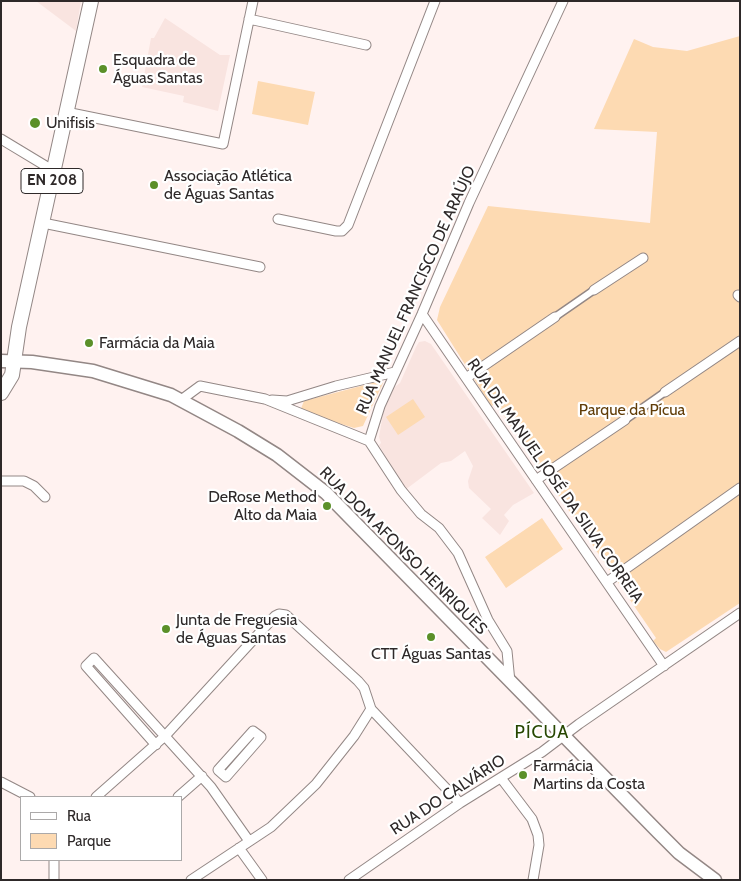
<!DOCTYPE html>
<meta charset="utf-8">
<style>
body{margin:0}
#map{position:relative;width:741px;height:881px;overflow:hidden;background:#fff2f0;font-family:Cabin,sans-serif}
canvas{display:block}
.frame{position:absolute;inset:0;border:2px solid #2e2929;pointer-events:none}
.legend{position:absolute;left:20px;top:796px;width:162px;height:65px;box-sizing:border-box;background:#fff;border:1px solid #aba9a9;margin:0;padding:6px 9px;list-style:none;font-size:15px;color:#2e2929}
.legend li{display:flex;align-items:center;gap:10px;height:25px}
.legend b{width:25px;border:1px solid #aba9a9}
</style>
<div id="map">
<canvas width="741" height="881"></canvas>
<div class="frame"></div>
<ul class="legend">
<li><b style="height:6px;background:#fff"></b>Rua</li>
<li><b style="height:14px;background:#fddab2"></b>Parque</li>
</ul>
</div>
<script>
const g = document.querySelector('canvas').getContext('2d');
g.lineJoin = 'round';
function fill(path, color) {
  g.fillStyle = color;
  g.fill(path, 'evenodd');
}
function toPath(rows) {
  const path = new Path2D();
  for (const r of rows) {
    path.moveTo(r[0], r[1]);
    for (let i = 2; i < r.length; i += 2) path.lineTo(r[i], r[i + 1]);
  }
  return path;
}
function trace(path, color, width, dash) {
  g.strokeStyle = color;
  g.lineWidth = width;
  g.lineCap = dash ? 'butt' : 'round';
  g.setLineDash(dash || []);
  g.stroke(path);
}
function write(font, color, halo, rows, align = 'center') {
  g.font = font + ' Cabin,sans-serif';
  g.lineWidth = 4.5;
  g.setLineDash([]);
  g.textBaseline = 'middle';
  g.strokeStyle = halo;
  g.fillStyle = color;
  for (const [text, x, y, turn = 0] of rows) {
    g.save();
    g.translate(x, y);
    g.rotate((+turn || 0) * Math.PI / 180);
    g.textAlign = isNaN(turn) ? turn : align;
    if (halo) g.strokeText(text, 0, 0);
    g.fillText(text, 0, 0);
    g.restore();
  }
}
fill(toPath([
 [36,1,81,1,76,31],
 [165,18,220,55,230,55,218,111,183,102,184,96,142,87,151,38,154,38],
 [425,341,431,344,534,493,513,505,504,515,509,521,500,535,482,518,491,509,469,488,468,481,473,466,465,451,451,461,441,463,405,490,379,445,381,443,379,437,384,408,392,389,400,383,416,347,419,342]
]), '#f9e4e0');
fill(toPath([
 [740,36,740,603,666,652,660,649,653,641,656,638,496,404,491,406,437,320,440,307,488,206,650,223,657,132,594,129,634,39,653,47,687,51],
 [258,81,315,92,308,125,252,114],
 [380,381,383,383,363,426,354,428,300,411,304,401],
 [413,399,425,417,398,435,386,417],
 [542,518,563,549,506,588,485,557]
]), '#fddab2');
const pedestrian = toPath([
 [555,317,594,290],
 [625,420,665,392]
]);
const minor = toPath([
 [249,19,366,45],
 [66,112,223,144,253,1],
 [1,139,54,171],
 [278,219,336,231,342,231,348,225,435,1],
 [43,223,260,267],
 [594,290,643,258],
 [738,295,740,297],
 [422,314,664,666],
 [466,378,555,317],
 [665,392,740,341],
 [181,400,200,386,265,399,369,441],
 [272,400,287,401,336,386,395,372],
 [536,480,625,420],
 [1,481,24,481,34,486,45,497],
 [607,582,740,488],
 [510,682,507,651,488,620,458,553,439,528,421,514,401,490,369,441,380,406,422,314,469,203,563,1],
 [253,731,261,737,226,777,218,770,253,731],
 [156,745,86,666,94,658,211,787,249,841],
 [501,778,532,819,538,835,539,845,533,880],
 [1,782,30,797],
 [96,797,165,736,275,616,279,614,286,615,358,681,364,688,371,709,460,803],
 [178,797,202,776],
 [239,848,262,880],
 [54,860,54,880],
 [191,880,271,827,316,784,354,736,371,709],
 [349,880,460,803,542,752,579,724,740,613]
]);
const secondary = toPath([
 [1,361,32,362,93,371,171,395,238,431,277,455,326,493,658,832,679,853,715,880]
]);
const primary = toPath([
 [1,393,12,375,19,327,91,1]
]);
trace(pedestrian, '#938785', 9);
trace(minor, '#938785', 11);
trace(secondary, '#938785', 15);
trace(primary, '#938785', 16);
trace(pedestrian, '#fff', 6);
trace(minor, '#fff', 9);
trace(secondary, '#fff', 12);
trace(primary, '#fff', 14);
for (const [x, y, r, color] of [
 [103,69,5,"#5b9029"],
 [35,123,6,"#5b9029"],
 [154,185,5,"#5b9029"],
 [89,343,5,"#5b9029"],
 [327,506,5,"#5b9029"],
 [166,629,5,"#5b9029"],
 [431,637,5,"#5b9029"],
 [523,775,5,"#5b9029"]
]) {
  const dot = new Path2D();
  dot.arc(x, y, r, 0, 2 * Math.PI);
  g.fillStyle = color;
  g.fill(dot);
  trace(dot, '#fff', 2);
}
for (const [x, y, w] of [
 [52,181,62]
]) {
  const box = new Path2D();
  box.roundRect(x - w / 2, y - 12.5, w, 25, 4);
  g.fillStyle = '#fff';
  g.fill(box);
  trace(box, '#2e2929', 1);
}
write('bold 15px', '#2e2929', null, [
 ["EN 208",52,181]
]);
write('16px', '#2e2929', '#fff', [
 ["Esquadra de",113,60],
 ["Águas Santas",113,78],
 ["Unifisis",46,123],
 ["Associação Atlética",164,176],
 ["de Águas Santas",164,194],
 ["Farmácia da Maia",99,343],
 ["DeRose Method",317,497,"right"],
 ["Alto da Maia",317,515,"right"],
 ["Junta de Freguesia",176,620],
 ["de Águas Santas",176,638],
 ["CTT Águas Santas",431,654,"center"],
 ["Farmácia",533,766],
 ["Martins da Costa",533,784]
], 'left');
write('16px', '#2e2929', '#fff', [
 ["RUA MANUEL FRANCISCO DE ARAÚJO",416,290,-66],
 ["RUA DE MANUEL JOSÉ DA SILVA CORREIA",555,481,55],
 ["RUA DOM AFONSO HENRIQUES",403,551,45],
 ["RUA DO CALVÁRIO",448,795,-33]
]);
write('16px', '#613d08', '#fff', [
 ["Parque da Pícua",632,410]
]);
g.letterSpacing = '1px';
write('18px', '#274701', '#fff', [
 ["PÍCUA",542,733]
]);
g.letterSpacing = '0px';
</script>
